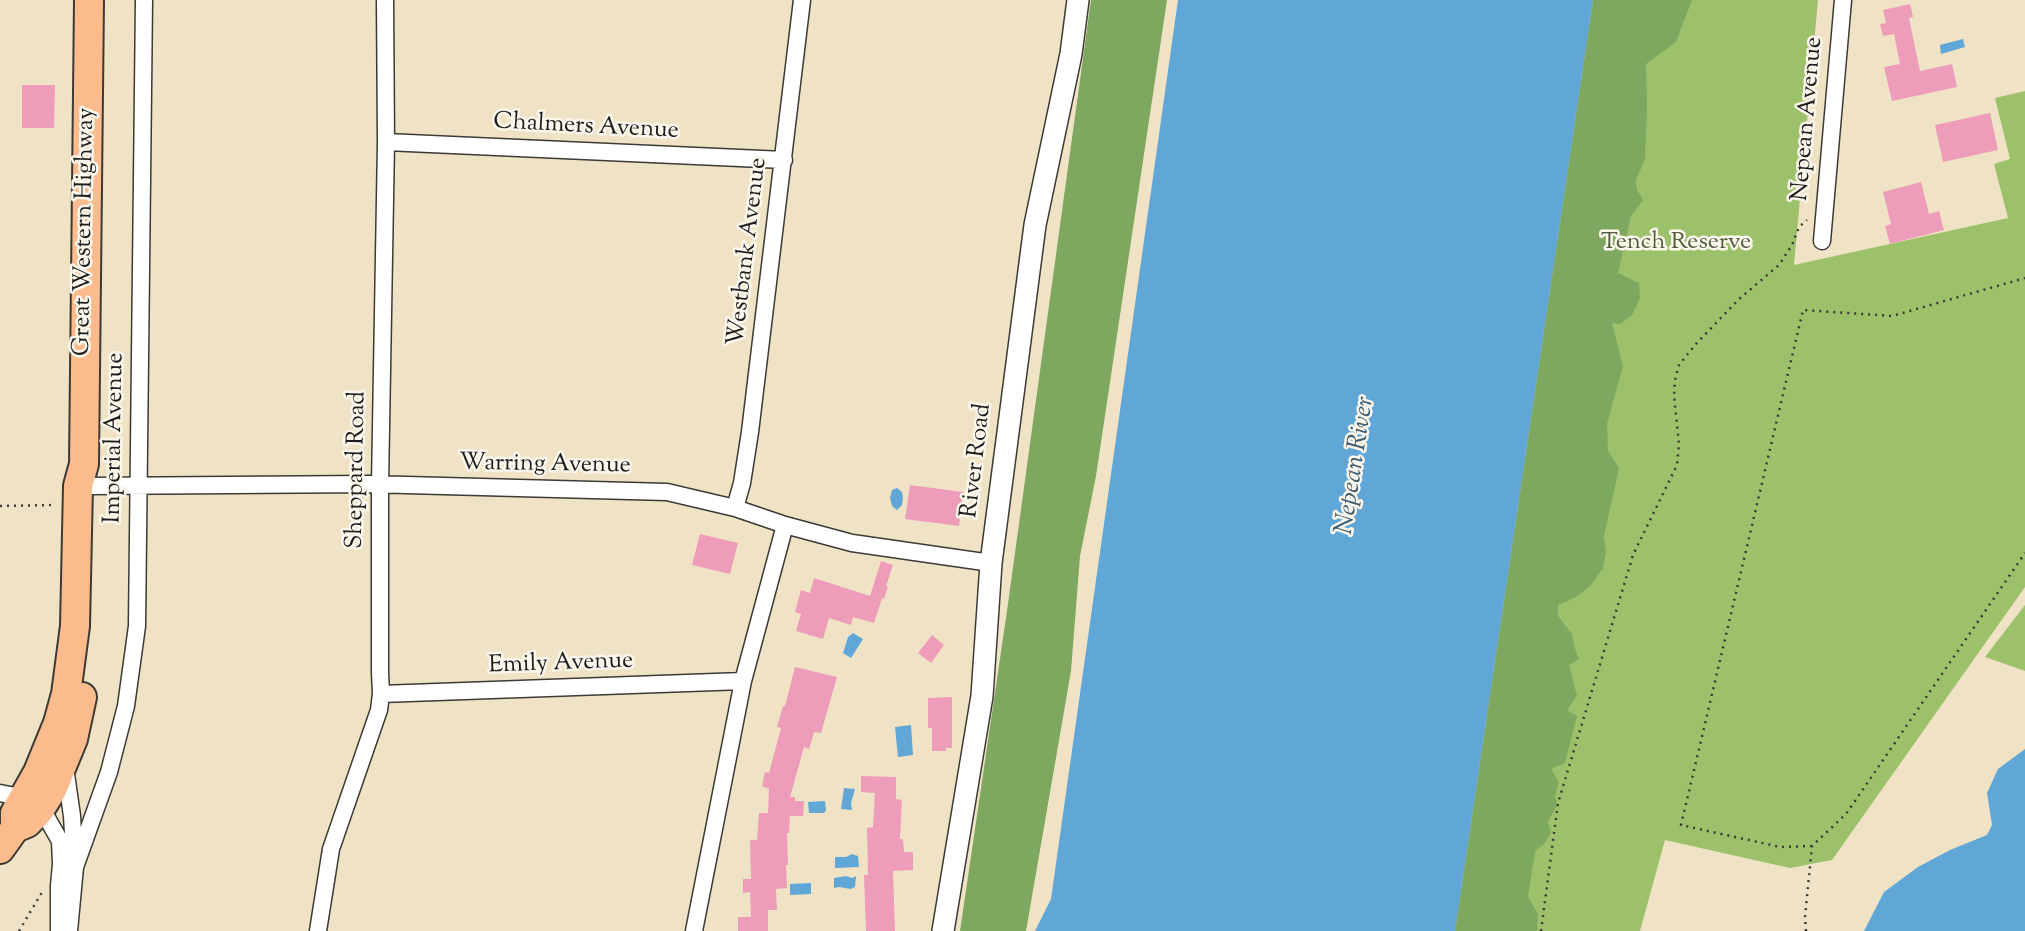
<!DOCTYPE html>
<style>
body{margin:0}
canvas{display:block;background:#f0e3c5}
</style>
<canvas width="2025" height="931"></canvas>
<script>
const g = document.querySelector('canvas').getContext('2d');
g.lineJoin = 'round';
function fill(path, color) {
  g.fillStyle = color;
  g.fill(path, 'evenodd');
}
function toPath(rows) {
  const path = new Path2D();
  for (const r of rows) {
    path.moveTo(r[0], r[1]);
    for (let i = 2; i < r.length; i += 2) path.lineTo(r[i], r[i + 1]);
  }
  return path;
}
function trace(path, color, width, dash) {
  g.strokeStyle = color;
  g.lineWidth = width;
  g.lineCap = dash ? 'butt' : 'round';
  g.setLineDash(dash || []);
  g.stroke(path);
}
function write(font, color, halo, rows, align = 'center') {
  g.font = font + ' "Sorts Mill Goudy",serif';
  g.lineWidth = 5;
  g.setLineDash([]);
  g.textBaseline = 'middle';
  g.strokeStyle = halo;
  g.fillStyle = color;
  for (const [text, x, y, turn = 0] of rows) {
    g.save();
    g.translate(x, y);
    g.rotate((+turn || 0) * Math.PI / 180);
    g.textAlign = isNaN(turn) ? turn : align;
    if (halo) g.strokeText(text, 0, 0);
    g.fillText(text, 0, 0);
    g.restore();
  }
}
fill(toPath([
 [1593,0,1818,0,1794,265,2008,218,1994,164,2010,159,1995,98,2025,91,2025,587,1832,860,1790,868,1665,840,1640,931,1455,931],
 [2025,605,2025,671,1985,657]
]), '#9dc16b');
fill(toPath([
 [1091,0,1167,0,1096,476,1080,556,1071,671,1026,931,960,931,1007,611],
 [1593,0,1692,0,1676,42,1646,64,1647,106,1645,159,1636,180,1637,190,1643,200,1631,216,1618,273,1639,283,1640,298,1632,315,1620,324,1612,323,1623,366,1607,424,1608,451,1619,468,1604,536,1606,552,1603,568,1591,585,1576,597,1558,605,1558,616,1572,634,1575,649,1579,659,1569,665,1577,696,1567,710,1577,716,1565,763,1551,769,1559,783,1555,795,1557,805,1548,822,1551,833,1544,844,1535,851,1528,897,1538,914,1537,931,1455,931]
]), '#7ea75f');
fill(toPath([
 [1178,0,1593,0,1455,931,1035,931,1051,899],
 [1963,39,1965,47,1941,54,1940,45],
 [897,488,902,492,903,498,902,505,897,510,892,506,890,498,892,490],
 [853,633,863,639,851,658,843,653,848,637],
 [911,725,913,755,898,757,895,727],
 [2025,749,2025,931,1864,931,1884,892,1918,867,1950,850,1987,835,1992,825,1987,793,1998,769],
 [844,788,855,789,851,803,852,809,851,810,841,809],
 [825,801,826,810,824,813,809,813,808,802],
 [852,854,858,856,859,867,835,868,835,857,846,857],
 [846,876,852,878,856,876,855,887,851,889,839,887,834,888,834,878],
 [811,883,811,894,790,895,790,884]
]), '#60a6d6');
fill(toPath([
 [1910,4,1913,17,1909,18,1920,71,1952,64,1957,87,1892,101,1884,67,1900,64,1894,34,1883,36,1880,24,1886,23,1883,10],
 [22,85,55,85,54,128,22,128],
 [1990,113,1998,150,1943,162,1935,125],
 [1921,182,1929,214,1939,211,1944,230,1890,244,1885,226,1891,224,1883,192],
 [910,485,963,492,959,526,905,519],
 [700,534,738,543,730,574,692,565],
 [881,561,893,565,886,586,888,587,884,599,882,598,874,623,853,617,851,625,829,618,823,639,796,631,801,614,795,612,801,590,810,593,814,578,870,596],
 [932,635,944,645,931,663,918,653],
 [795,667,837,677,821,733,814,732,809,749,804,747,790,797,795,797,795,801,804,801,803,816,790,816,789,833,787,833,788,865,786,865,787,888,776,889,777,910,768,910,768,931,738,931,738,917,751,917,750,892,743,893,743,879,751,879,750,840,757,840,759,813,768,813,769,789,762,786,765,772,769,773,781,728,777,727,783,706,785,706],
 [952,697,952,748,946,748,946,751,932,751,932,728,928,728,928,698],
 [861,776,896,777,896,799,902,800,900,839,903,839,904,852,913,852,913,870,893,871,895,931,866,931,864,875,868,875,867,828,873,827,875,793,861,792]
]), '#ed9cb9');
const minor = toPath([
 [386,142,784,160],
 [1822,241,1843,0],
 [90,486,369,484,667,492,735,508,785,525,852,543,991,563],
 [735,508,742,483,750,432,802,0],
 [381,694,743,681],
 [65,767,72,816,75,867,69,931],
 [0,793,25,798],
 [39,811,47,818,60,841,61,864,59,886,59,931],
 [75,867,109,772,126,706,137,626,144,0],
 [318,931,331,849,379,710,381,694,380,672,380,484,386,142,385,0],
 [694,931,743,681,785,525]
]);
const tertiary = toPath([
 [943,931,982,696,991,563,1035,225,1071,54,1078,0]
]);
const trunk = toPath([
 [15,828,15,813,38,772,58,723,66,694,75,626,78,486,84,464,89,0],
 [0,849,15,828,27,823,39,811,52,790,73,739,82,697]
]);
trace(minor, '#3c3a35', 19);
trace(tertiary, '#3c3a35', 24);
trace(trunk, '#3c3a35', 32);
trace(toPath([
 [0,506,56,505],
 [1812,846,1780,847,1681,825,1803,310,1892,316,2025,278],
 [19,931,44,889],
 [1541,931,1558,803,1633,555,1677,465,1679,444,1674,396,1675,380,1679,365,1695,345,1738,300,1779,265,1792,245,1799,227,1807,220],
 [1806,931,1805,917,1812,846,1846,814,2025,553]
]), '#3c3a35', 2.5, [2, 5]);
trace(minor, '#fff', 16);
trace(tertiary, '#fff', 21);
trace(trunk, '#fbbb8d', 28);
write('24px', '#1c1c1c', '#fbf7ec', [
 ["Nepean Avenue",1809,119,-85],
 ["Chalmers Avenue",586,128,3],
 ["Great Western Highway",86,232,-89],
 ["Westbank Avenue",749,252,-83],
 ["Imperial Avenue",116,438,-89],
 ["River Road",978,461,-83],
 ["Warring Avenue",545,466,1],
 ["Sheppard Road",358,470,-89],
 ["Emily Avenue",561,665,-2]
]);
write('24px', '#505e3c', '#fbf7ec', [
 ["Tench Reserve",1676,244]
]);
write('italic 26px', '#3b5a70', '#fbf7ec', [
 ["Nepean River",1357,466,-81]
]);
</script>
